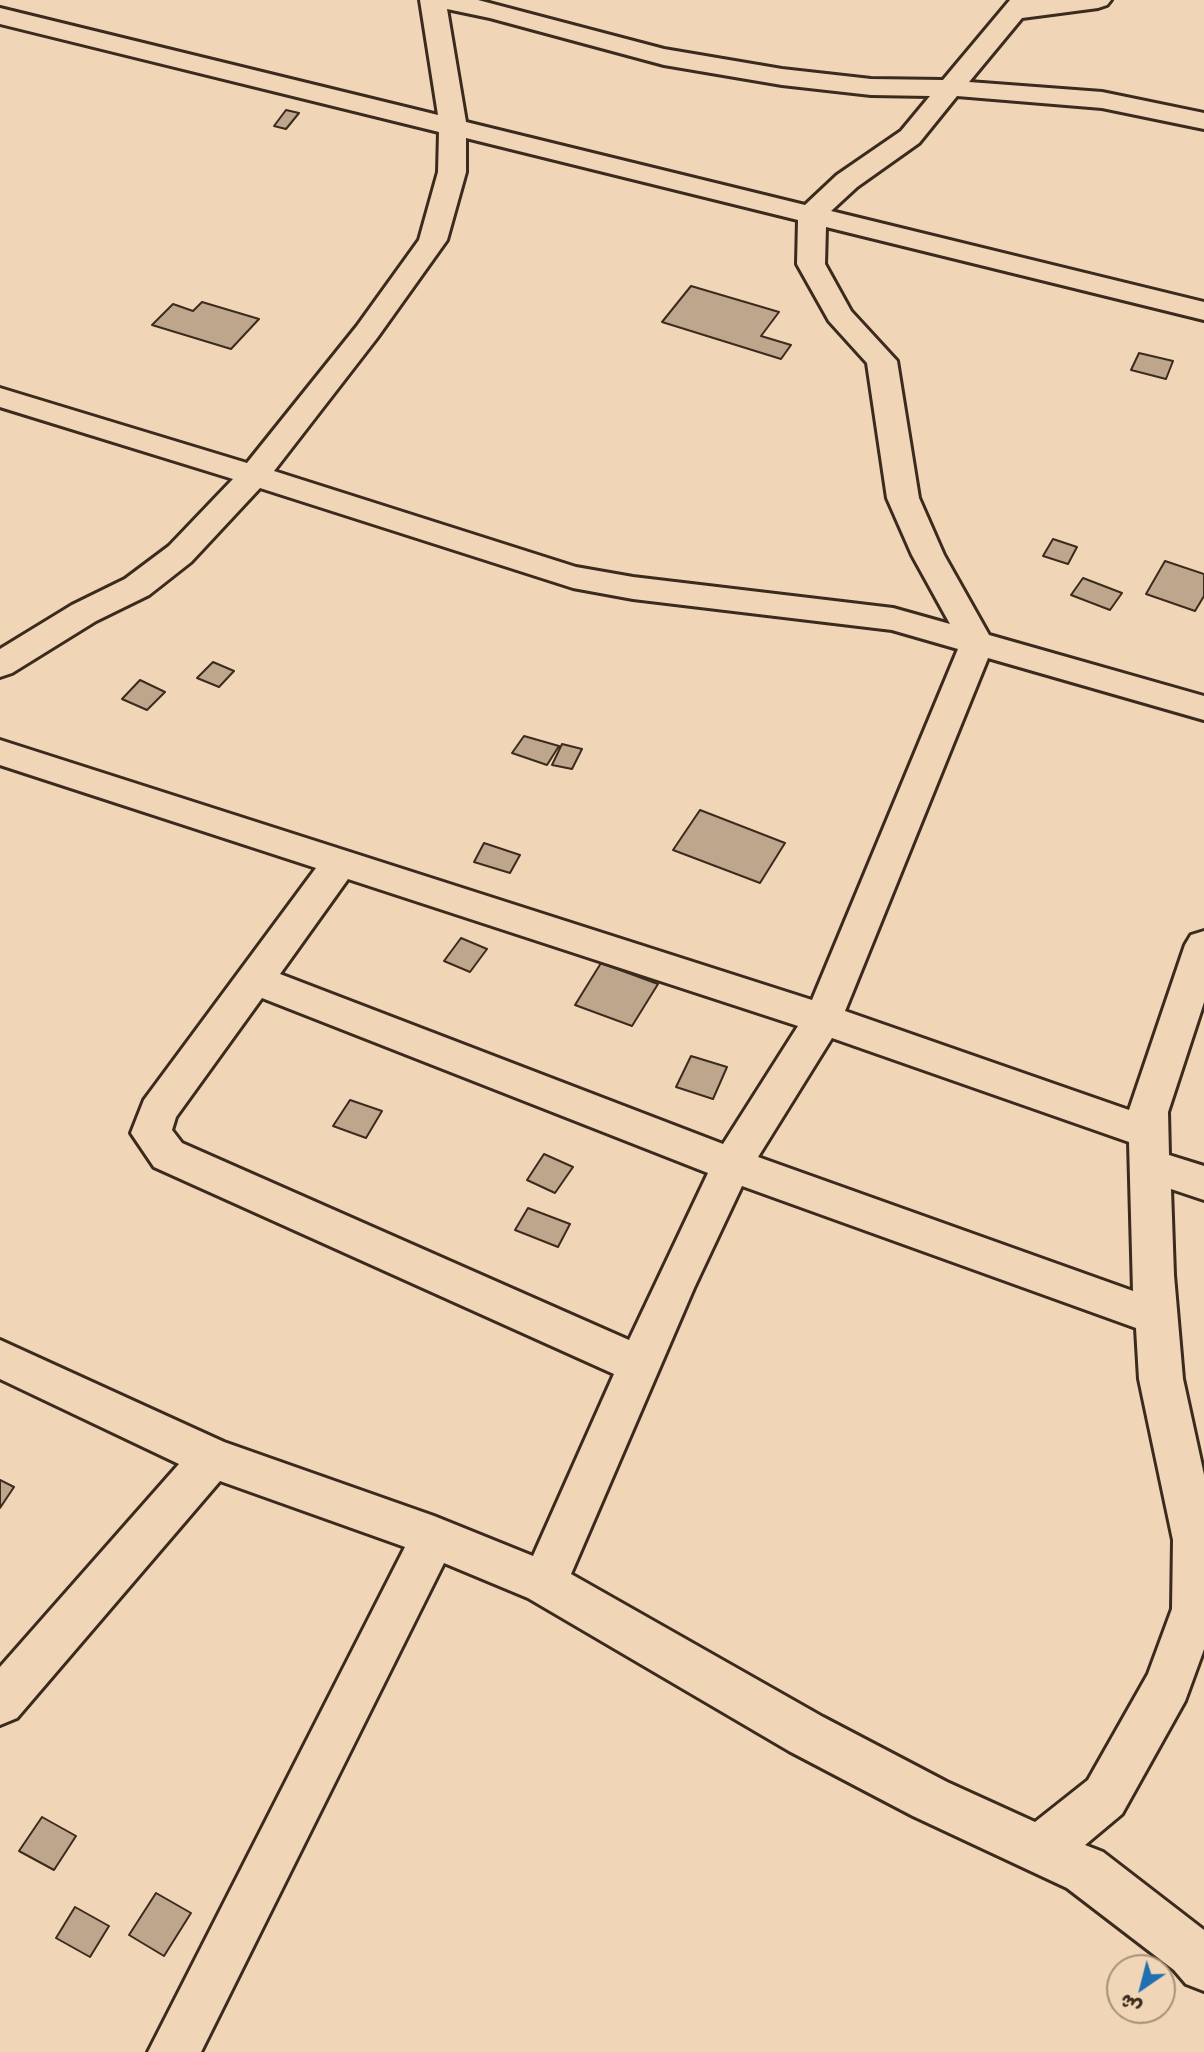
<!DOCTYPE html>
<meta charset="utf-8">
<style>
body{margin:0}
#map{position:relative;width:1204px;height:2052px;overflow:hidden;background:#f0d6b7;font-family:Mali,"Playpen Sans Arabic",sans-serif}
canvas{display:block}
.north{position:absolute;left:1106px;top:1954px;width:70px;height:70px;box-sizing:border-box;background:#f0d6b7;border:2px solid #a8917a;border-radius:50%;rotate:215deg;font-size:19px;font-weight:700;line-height:28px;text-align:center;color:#3b2a1e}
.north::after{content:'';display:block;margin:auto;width:24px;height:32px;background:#1f6fb2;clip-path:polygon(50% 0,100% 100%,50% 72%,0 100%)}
</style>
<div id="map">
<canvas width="1204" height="2052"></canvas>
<div class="north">ش</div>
</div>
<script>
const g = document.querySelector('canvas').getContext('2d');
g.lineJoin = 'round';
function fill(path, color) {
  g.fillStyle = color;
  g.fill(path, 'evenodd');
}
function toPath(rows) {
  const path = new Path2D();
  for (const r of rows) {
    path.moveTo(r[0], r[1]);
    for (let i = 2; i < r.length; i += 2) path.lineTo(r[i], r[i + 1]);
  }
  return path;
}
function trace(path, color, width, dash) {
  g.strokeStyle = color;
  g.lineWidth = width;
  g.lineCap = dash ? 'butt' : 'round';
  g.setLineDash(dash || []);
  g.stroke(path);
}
const building = toPath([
 [286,110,299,113,286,129,274,126,286,110],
 [691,286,779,312,761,336,791,345,781,359,662,322,691,286],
 [202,302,259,319,231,349,152,325,173,304,193,311,202,302],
 [1139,353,1173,361,1166,379,1131,370,1139,353],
 [1053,539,1077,547,1068,564,1043,556,1053,539],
 [1165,561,1204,574,1204,596,1195,611,1146,594,1165,561],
 [1083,578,1122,593,1110,610,1071,595,1083,578],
 [213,662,234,671,219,687,197,678,213,662],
 [140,680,165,692,147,710,122,699,140,680],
 [524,736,559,746,547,765,512,753,524,736],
 [562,744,582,749,572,769,552,765,562,744],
 [700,810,785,843,760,883,673,850,700,810],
 [484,843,520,855,510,873,474,862,484,843],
 [461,938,487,949,470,972,444,961,461,938],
 [601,963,658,984,632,1026,575,1005,601,963],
 [691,1056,727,1067,713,1099,676,1087,691,1056],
 [350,1100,382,1111,366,1138,333,1126,350,1100],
 [544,1154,573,1167,555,1193,527,1180,544,1154],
 [528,1208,570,1224,558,1247,515,1230,528,1208],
 [0,1480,14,1487,0,1508,0,1480],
 [42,1817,76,1836,54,1870,19,1851,42,1817],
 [156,1893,191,1913,164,1956,129,1935,156,1893],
 [75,1907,109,1926,90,1957,56,1938,75,1907]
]);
fill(building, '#bea68c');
trace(building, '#3b2a1e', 2);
const street = toPath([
 [420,0,478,0,664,49,782,69,871,79,943,80,1010,0,1111,0,1107,5,1098,8,1022,18,969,82,1102,92,1204,113,1204,129,1102,108,957,96,919,143,857,187,831,211,1204,302,1204,320,826,227,825,264,851,311,897,361,919,498,944,555,989,635,1204,696,1204,720,988,658,845,1011,1129,1110,1185,945,1191,935,1204,931,1204,1002,1168,1112,1169,1155,1204,1166,1204,1200,1171,1189,1174,1275,1183,1379,1204,1475,1204,1649,1185,1701,1122,1814,1085,1845,1103,1852,1204,1930,1204,1991,1186,1984,1174,1970,1067,1888,913,1816,789,1751,528,1598,444,1563,201,2052,148,2052,405,1547,220,1481,17,1718,0,1725,0,1667,179,1464,0,1379,0,1340,224,1442,434,1516,533,1556,614,1374,154,1167,131,1133,144,1100,316,868,0,765,0,740,812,1000,958,649,892,630,633,599,573,588,260,488,191,562,149,595,96,621,12,673,0,677,0,649,72,605,125,579,169,546,233,479,0,407,0,388,247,463,357,326,419,240,438,172,439,132,0,24,0,8,438,115,420,0],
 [447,9,490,18,664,65,782,85,871,95,930,96,901,131,837,175,805,205,466,122,447,9],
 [466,138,798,220,797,264,829,321,867,363,887,498,912,555,950,624,893,608,633,577,576,567,274,471,377,338,447,240,466,172,466,138],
 [348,879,798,1026,723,1144,280,974,348,879],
 [262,998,708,1173,629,1340,182,1143,172,1130,176,1117,262,998],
 [832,1038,1129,1142,1133,1291,758,1157,832,1038],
 [742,1186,1136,1328,1139,1379,1173,1540,1172,1609,1148,1674,1088,1780,1035,1822,947,1782,823,1717,571,1574,694,1288,742,1186]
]);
trace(street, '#3b2a1e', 6);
fill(street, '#f0d6b7');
</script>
